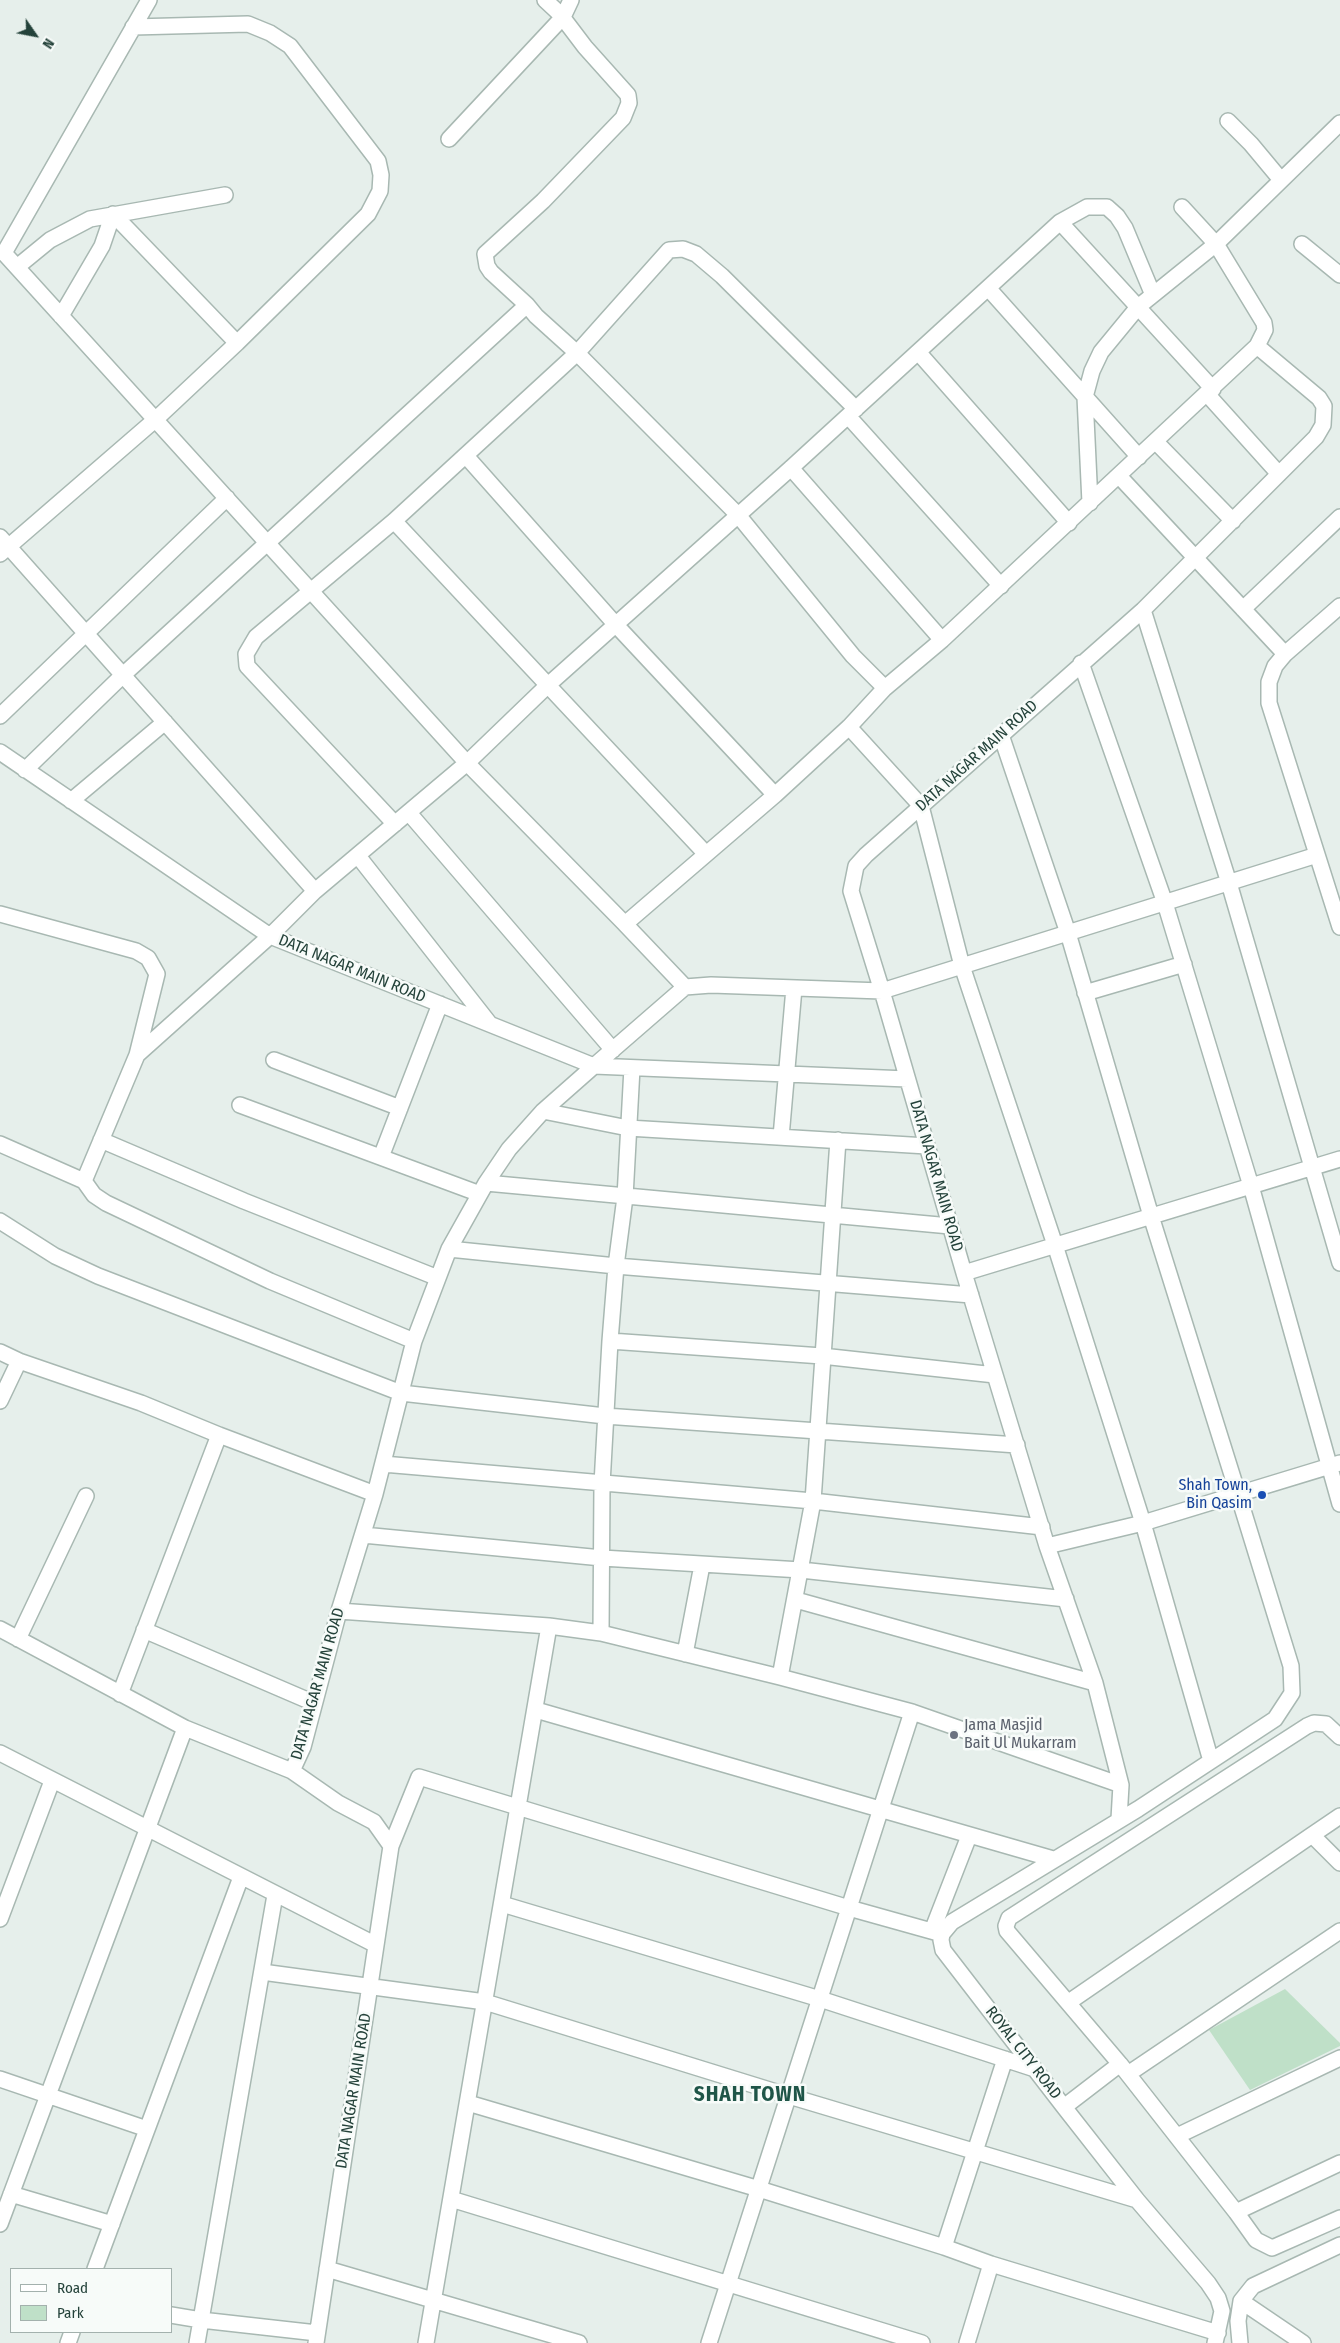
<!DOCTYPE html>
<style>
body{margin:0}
#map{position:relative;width:1340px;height:2343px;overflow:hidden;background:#e6efeb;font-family:"Fira Sans Condensed",sans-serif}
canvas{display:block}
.legend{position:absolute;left:10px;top:2268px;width:162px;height:65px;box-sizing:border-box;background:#f7fbf9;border:1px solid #a3b1ad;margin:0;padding:6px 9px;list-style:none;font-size:15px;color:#24423a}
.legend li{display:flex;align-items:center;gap:10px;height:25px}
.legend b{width:25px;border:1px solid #a3b1ad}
.north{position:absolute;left:10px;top:10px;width:50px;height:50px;-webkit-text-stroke:4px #f7fbf9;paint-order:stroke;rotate:123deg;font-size:14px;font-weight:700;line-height:20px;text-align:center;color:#24423a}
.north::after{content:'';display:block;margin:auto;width:18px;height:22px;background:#24423a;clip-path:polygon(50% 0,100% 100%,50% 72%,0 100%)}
</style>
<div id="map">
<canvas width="1340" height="2343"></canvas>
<ul class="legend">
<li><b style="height:6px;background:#fff"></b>Road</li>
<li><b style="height:14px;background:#bfe0c8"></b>Park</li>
</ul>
<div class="north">N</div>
</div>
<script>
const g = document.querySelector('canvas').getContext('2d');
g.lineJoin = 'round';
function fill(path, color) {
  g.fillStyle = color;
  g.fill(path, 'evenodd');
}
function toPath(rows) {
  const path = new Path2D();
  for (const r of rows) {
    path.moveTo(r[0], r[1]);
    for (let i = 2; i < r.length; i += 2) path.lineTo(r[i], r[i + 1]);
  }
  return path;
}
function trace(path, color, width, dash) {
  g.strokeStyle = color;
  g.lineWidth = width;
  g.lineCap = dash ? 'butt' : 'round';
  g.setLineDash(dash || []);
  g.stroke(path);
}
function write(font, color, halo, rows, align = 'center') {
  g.font = font + ' "Fira Sans Condensed",sans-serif';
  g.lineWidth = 5;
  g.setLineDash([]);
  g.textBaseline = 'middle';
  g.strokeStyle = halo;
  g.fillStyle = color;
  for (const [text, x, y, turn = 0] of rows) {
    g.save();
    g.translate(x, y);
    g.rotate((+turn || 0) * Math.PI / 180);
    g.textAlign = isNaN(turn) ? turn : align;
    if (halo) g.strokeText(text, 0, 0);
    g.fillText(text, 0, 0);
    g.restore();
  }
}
fill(toPath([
 [1285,1989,1340,2043,1340,2046,1250,2090,1209,2030]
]), '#bfe0c8');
const minor = toPath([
 [149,0,4,253,467,763,625,924,775,795,849,727,885,688,942,640,1257,346,1265,330,1264,323,1216,244,1182,207],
 [545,0,560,14,585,47,628,95,629,103,623,118,543,201,485,254,487,266,491,272,527,305,536,316,577,353,738,515,853,656,885,688],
 [1228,121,1251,144,1281,180],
 [449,139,563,17,571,0],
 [1060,222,1213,389],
 [1302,244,1340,275],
 [17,267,50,240,90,219,225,195],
 [988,288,1139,457],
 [61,316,102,246,113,214,237,343],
 [918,352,1069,523],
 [1207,394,1279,474],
 [848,416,1001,586],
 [1156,442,1233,521],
 [466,456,616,625,775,795],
 [791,468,942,640],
 [1119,476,1285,654,1340,606],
 [1090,503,1085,397,1092,371,1101,352,1138,307,1216,244,1340,123],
 [394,521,706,854],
 [0,537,315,891],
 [0,554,156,419,237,343,368,214,380,191,381,175,378,161,290,46,270,33,248,24,133,27],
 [1243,609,1340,517],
 [1143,610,1229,883,1340,1263],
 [1285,654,1275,666,1269,682,1269,703,1340,927],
 [1081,663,1165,903,1251,1186,1340,1504],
 [0,716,227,498],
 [849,727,921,806,962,966,1055,1245,1143,1523,1211,1761],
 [1001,735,1068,933,1151,1216,1238,1494,1291,1666,1292,1693,1275,1719,1138,1809,952,1922,942,1934,941,1940,943,1950,1064,2107,1137,2200,1208,2283,1218,2298,1222,2311,1215,2343],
 [0,752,270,936,137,1055],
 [25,770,123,675,527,305],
 [71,801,165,722],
 [409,813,613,1050],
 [395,824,247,666,246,654,256,637,394,521,577,353,669,250,683,249,696,254,722,276,856,409],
 [358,856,489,1023],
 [0,914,136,951,148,958,157,974,137,1055,84,1181,94,1195,106,1203,270,1281,414,1341],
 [625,924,685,987],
 [1085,993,1184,964],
 [274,1060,400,1108],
 [907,1079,594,1066,685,987,711,985,882,991,851,891,856,866,866,855,1143,610,1316,437,1323,425,1324,406,1319,398,1257,346],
 [240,1105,480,1194],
 [543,1111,628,1128,927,1146],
 [781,1137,794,988],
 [101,1140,244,1201,438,1278],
 [0,1144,84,1181],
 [381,1157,440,1004],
 [486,1183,950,1226],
 [0,1221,55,1256,98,1276,401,1393,605,1416,1017,1445],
 [449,1249,616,1266,971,1295],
 [964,1273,882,991,1317,855],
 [610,1341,822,1356,995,1375],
 [0,1352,19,1361,141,1403,219,1435],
 [0,1401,19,1361],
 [383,1464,813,1501,1042,1527],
 [363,1535,602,1558,801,1570,1066,1599],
 [1047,1546,1143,1523,1340,1463],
 [796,1600,1095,1683],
 [339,1611,549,1626,601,1633,780,1677,912,1712,1121,1785],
 [0,1629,185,1728,292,1771],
 [144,1630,314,1703],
 [601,1633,602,1484,610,1341,616,1266,625,1197,632,1068],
 [18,1639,86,1496],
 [685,1654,702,1565],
 [780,1677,813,1501,838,1140],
 [120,1694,219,1435,375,1494],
 [536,1710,1053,1859],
 [0,1753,376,1945],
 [1340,1816,1312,1835,1340,1863],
 [1119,1819,1121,1785,1095,1683,1047,1546,964,1273,1340,1159],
 [391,1846,419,1777,849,1908,942,1934],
 [275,1895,201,2320,317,2333],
 [502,1904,820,1999,1035,2069],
 [0,1919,52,1781],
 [932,1931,969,1836],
 [262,1972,485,2002,789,2096,1137,2200],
 [1069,2002,1312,1835],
 [1120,2064,1007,1931,1006,1926,1009,1918,1307,1726,1314,1723,1326,1724,1340,1737],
 [1128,2074,1340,1931],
 [0,2079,147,2129],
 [468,2103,759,2189,944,2247,991,2264,1218,2333],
 [1064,2107,1120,2064,1236,2212,1340,2163],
 [1177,2136,1340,2058],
 [11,2194,112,2224],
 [451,2199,922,2343],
 [1236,2212,1256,2240,1272,2248,1340,2218],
 [0,2224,185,1728],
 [944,2247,1005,2059],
 [95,2269,241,1877],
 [327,2269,579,2343],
 [1241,2301,1303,2343],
 [171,2315,201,2320,197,2343],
 [68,2343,72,2332],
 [316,2343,391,1846,374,1822,338,1803,292,1771,303,1747,339,1611,375,1494,414,1341,449,1249,486,1183,509,1149,543,1111,594,1066,270,936,315,891,467,763,548,685,791,468,1060,222,1087,207,1107,207,1117,216,1125,228,1153,295],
 [426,2343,549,1626],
 [709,2343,912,1712],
 [967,2343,991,2264],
 [1240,2343,1238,2321,1241,2301,1253,2286,1340,2245]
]);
trace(minor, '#a8b8b2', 18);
trace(minor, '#fff', 15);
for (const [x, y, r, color] of [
 [1262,1495,5,"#1a4fb4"],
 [954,1735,5,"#6b7280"]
]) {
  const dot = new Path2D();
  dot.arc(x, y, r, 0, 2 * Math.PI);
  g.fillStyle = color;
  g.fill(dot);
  trace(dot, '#f7fbf9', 2);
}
write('16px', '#24423a', '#f7fbf9', [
 ["DATA NAGAR MAIN ROAD",977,756,-42],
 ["DATA NAGAR MAIN ROAD",352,969,22],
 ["DATA NAGAR MAIN ROAD",936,1176,74],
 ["DATA NAGAR MAIN ROAD",318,1684,-74],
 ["ROYAL CITY ROAD",1023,2053,52],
 ["DATA NAGAR MAIN ROAD",354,2091,-81]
]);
write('16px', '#164399', '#f7fbf9', [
 ["Shah Town,",1252,1486],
 ["Bin Qasim",1252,1504]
], 'right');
write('16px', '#5b616d', '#f7fbf9', [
 ["Jama Masjid",964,1726],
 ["Bait Ul Mukarram",964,1744]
], 'left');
g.letterSpacing = '1px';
write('bold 21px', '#1f5548', '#f7fbf9', [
 ["SHAH TOWN",750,2095]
]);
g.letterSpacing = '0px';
</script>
